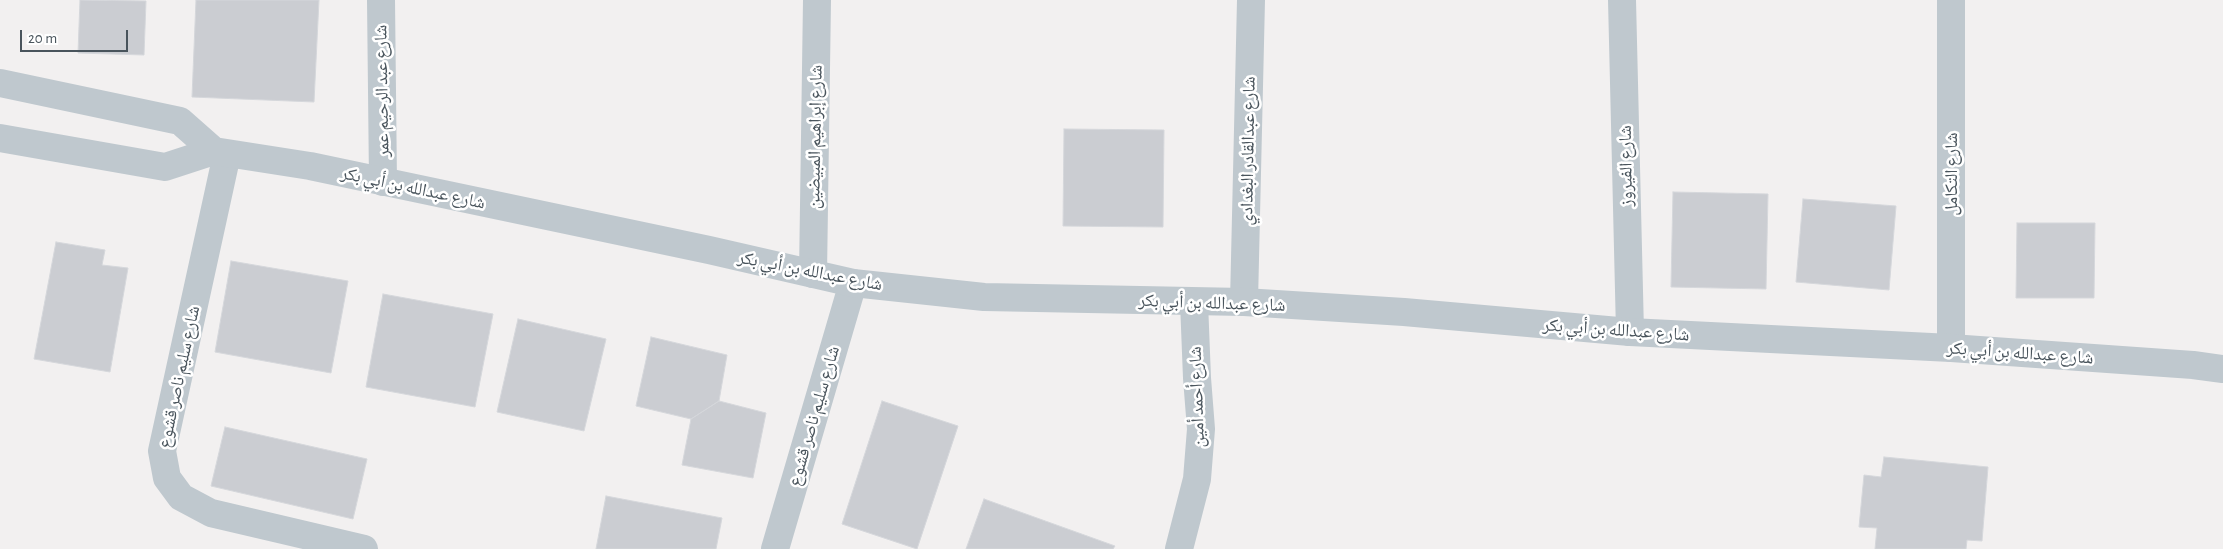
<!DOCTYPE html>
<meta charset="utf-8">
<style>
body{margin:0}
#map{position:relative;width:2223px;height:549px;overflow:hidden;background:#f2f0f0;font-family:"Alegreya Sans",sans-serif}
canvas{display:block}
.scale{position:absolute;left:20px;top:30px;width:108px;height:22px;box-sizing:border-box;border:2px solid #49545c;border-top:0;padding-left:6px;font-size:15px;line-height:18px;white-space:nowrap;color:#49545c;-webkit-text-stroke:4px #fff;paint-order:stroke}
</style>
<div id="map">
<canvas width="2223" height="549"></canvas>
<div class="scale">20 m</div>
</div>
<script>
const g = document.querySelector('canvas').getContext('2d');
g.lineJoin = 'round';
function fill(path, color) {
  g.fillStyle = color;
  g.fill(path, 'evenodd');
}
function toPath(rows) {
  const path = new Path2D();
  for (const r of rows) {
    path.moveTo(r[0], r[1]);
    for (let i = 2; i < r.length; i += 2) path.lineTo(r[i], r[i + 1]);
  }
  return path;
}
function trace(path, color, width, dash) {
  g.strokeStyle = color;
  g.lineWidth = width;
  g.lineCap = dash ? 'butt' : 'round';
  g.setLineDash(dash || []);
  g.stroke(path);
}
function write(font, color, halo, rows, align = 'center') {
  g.font = font + ' "Alegreya Sans","Noto Naskh Arabic",sans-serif';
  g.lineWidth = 5;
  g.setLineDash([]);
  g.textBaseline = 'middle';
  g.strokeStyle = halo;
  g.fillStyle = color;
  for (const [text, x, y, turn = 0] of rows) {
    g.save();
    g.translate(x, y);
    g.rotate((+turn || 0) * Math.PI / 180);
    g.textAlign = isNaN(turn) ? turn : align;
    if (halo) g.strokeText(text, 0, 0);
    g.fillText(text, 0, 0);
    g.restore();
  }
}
const building = toPath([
 [80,0,146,1,144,55,78,53,80,0],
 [196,0,319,0,314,102,192,97,196,0],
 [1064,129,1164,130,1163,227,1063,226,1064,129],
 [1673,192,1768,194,1766,289,1671,287,1673,192],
 [1803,199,1896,206,1889,290,1796,282,1803,199],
 [2017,223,2095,223,2094,298,2016,298,2017,223],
 [56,242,105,250,102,265,128,268,110,372,34,359,56,242],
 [231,261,348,281,331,373,215,352,231,261],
 [383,294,493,314,475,407,366,387,383,294],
 [518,319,606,339,584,431,497,412,518,319],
 [651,337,727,355,719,401,691,419,636,406,651,337],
 [719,401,766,413,753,478,682,465,691,419,719,401],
 [882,401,958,426,917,549,842,524,882,401],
 [225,427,367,459,353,519,211,486,225,427],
 [1884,457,1988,467,1982,541,1967,540,1966,549,1875,549,1877,528,1859,527,1864,475,1881,477,1884,457],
 [606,496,722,518,716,549,596,549,606,496],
 [984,499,1115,546,1113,549,966,549,984,499]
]);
fill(building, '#cbcdd2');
trace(building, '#d5d7db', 1);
trace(toPath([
 [381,0,383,182],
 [1622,0,1630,332],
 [227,154,162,451,167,478,181,497,211,513,364,549],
 [813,274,817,0],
 [1244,302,1251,0],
 [1951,348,1951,0],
 [775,549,853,283],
 [1179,549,1197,479,1201,429,1197,378,1194,302]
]), '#bfc8ce', 28);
trace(toPath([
 [0,83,180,121,214,151],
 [0,138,165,167,214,151,310,166,709,250,853,283,984,297,1244,302,1404,312,1630,332,1951,348,2193,365,2223,369]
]), '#bfc8ce', 28);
write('18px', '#49545c', '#fff', [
 ["شارع عبد الرحيم عمر",382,91,-91],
 ["شارع إبراهيم المبيضين",815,137,-89],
 ["شارع عبدالقادر البغدادي",1248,151,-89],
 ["شارع الفيروز",1626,166,-91],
 ["شارع التكامل",1952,174,-90],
 ["شارع عبدالله بن أبي بكر",413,188,12],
 ["شارع عبدالله بن أبي بكر",810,271,11],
 ["شارع عبدالله بن أبي بكر",1212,303,2],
 ["شارع عبدالله بن أبي بكر",1616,330,4],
 ["شارع عبدالله بن أبي بكر",2020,353,4],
 ["شارع سليم ناصر قشوع",179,377,-78],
 ["شارع أحمد أمين",1197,397,-92],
 ["شارع سليم ناصر قشوع",814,416,-74]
]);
</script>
